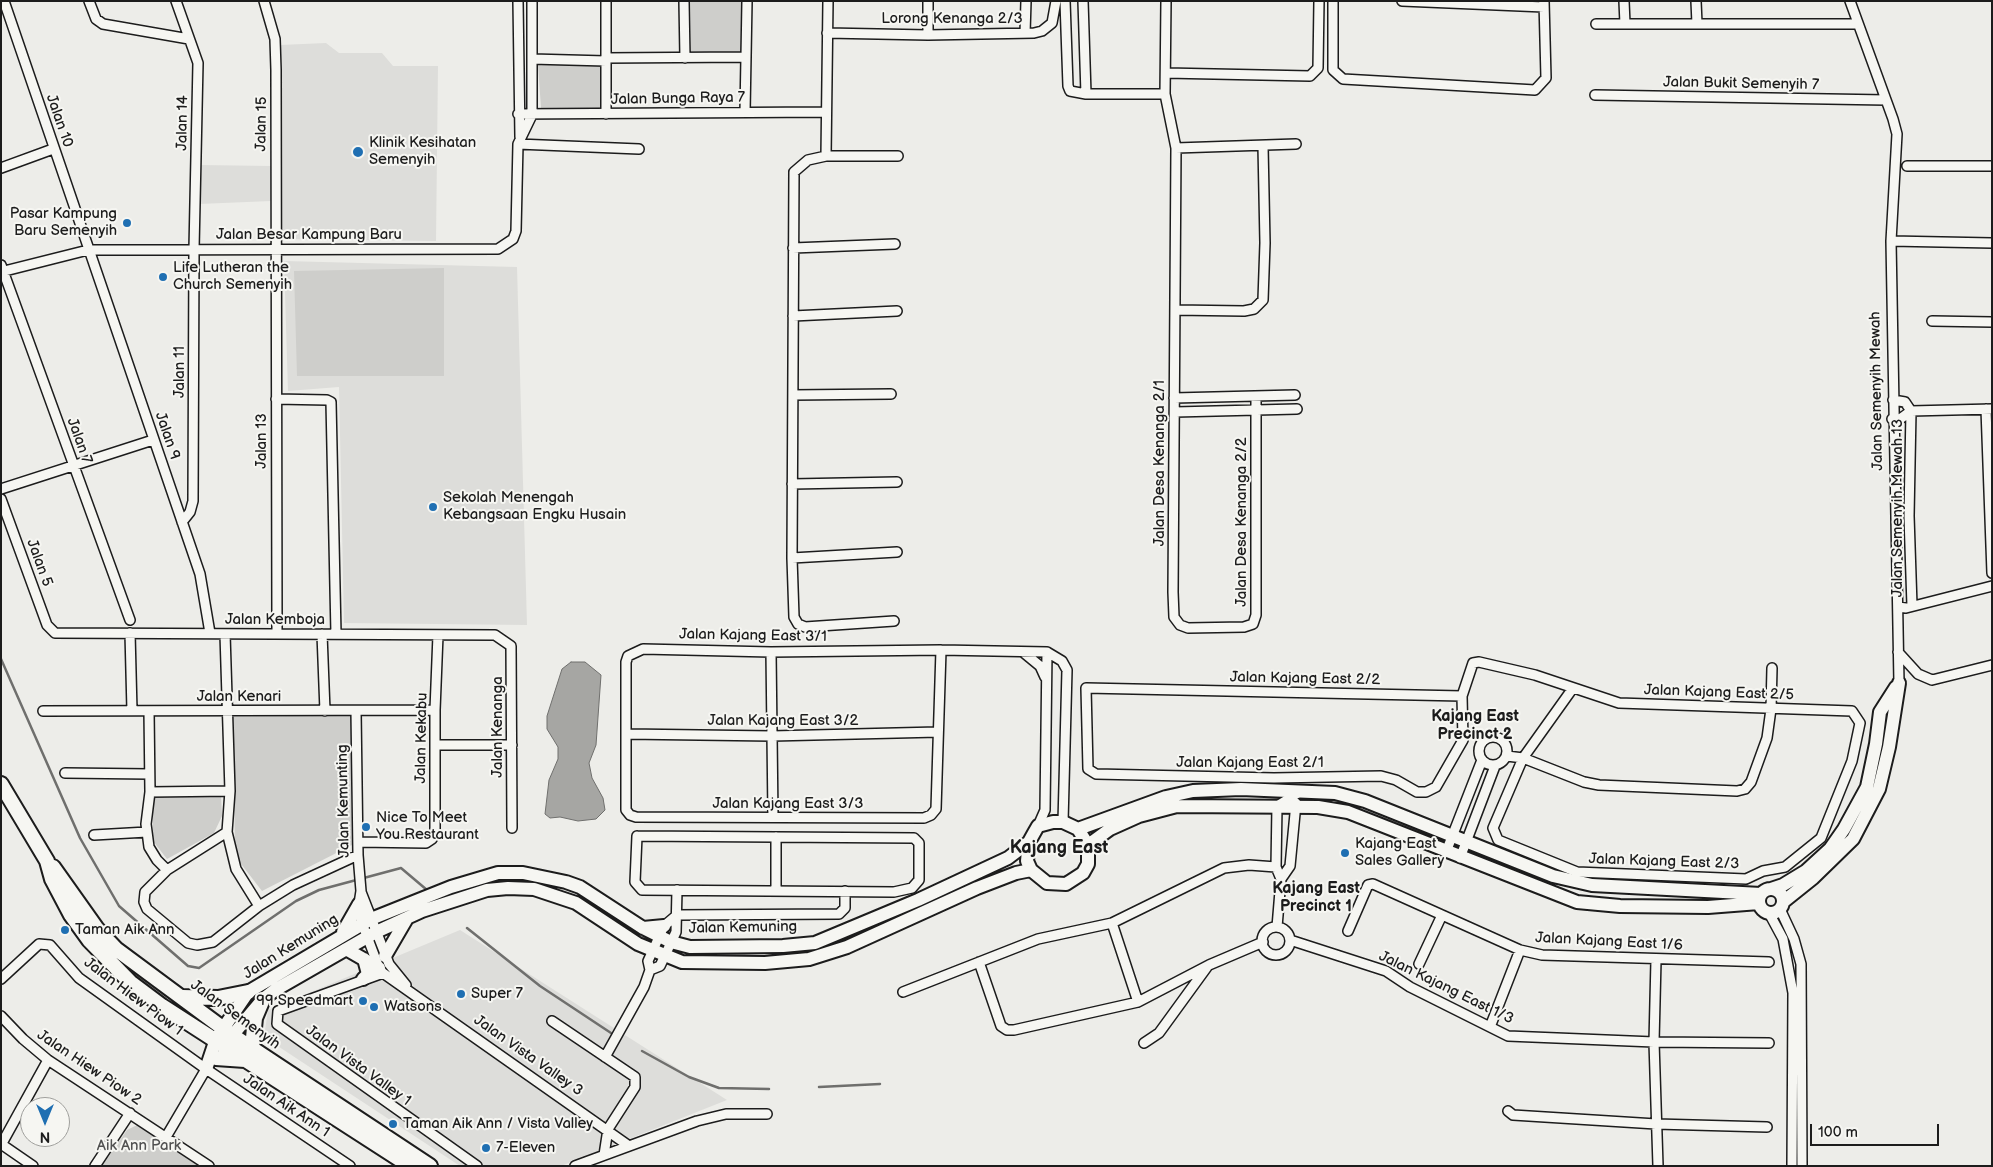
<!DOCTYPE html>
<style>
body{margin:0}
#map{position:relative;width:1993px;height:1167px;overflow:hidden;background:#edede9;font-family:"Balsamiq Sans",sans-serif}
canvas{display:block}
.frame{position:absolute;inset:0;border:2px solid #1c1c1c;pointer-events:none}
.north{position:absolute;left:20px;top:1097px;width:50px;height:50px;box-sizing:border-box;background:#f6f6f2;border:1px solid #9f9f9c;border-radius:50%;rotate:180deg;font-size:14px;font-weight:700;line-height:20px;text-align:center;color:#1c1c1c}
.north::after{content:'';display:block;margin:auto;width:18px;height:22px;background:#1f6fb2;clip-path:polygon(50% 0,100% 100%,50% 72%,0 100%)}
.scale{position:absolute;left:1810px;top:1124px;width:129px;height:22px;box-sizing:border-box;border:2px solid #1c1c1c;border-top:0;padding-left:6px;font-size:15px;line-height:18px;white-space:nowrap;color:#1c1c1c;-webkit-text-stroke:4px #f6f6f2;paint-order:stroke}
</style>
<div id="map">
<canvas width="1993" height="1167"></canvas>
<div class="frame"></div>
<div class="north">N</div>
<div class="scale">100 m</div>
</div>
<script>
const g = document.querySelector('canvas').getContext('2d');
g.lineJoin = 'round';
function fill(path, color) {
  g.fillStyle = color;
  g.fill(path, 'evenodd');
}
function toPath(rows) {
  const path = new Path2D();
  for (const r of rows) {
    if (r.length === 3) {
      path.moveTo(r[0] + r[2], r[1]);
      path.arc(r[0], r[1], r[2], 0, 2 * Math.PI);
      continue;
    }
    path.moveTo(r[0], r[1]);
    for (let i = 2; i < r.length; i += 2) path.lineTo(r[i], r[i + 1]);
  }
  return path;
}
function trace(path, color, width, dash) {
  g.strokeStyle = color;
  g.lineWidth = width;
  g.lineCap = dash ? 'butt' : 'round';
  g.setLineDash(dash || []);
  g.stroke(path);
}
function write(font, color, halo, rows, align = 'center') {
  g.font = font + ' "Balsamiq Sans",sans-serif';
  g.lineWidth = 4;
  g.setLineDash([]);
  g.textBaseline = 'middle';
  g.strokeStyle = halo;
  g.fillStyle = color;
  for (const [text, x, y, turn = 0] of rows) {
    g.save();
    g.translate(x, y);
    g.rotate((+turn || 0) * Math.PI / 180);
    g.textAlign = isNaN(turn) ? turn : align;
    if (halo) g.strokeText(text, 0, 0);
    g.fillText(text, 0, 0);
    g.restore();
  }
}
fill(toPath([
 [326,43,339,53,382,53,393,66,438,66,436,241,279,239,280,45],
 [200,165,271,166,271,201,199,204],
 [284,261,517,267,527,625,344,623,339,387,288,391],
 [460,930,727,1100,561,1166,460,1166,264,1037,268,1010]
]), '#ddddda');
fill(toPath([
 [690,1,743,1,741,52,691,52],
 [538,65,601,65,600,108,541,108],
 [444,268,444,376,297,376,294,271],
 [351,715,352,845,262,891,238,860,235,851,233,717],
 [221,794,222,816,214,833,167,859,153,841,153,796],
 [137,1125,147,1129,201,1166,102,1166,127,1130]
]), '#cececb');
const water = toPath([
 [571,662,585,662,601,675,596,745,589,763,592,778,603,798,605,810,596,819,578,821,560,817,550,818,545,814,549,780,558,759,558,747,547,729,547,716,562,669,571,662]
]);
fill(water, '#a6a6a3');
trace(water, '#6f6f6d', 1);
trace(toPath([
 [1,659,80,838,119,906,188,966,199,968,296,901,319,890,401,868,427,890],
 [467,928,540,986,611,1033],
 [642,1051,689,1077,719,1088,769,1089],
 [819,1087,880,1084]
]), '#6f6f6d', 2.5);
const street = toPath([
 [4,1,200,574,210,633],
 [89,1,96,19,103,24,189,39],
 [176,1,198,63,194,249,193,501,190,512,182,522],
 [264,1,275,39,276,70,277,634],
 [518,1,520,137],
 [684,1,685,58],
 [928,1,928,35],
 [1065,1,1068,86,1070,91,1086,94,1165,94],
 [1083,1,1086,94],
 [1166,1,1165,94,1176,148,1173,592,1174,617,1180,625,1188,628,1244,627,1253,624,1256,615,1256,396],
 [1333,1,1333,70,1343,79,1535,90,1546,78,1544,1],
 [1402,1,1544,7],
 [1624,1,1625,24],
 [1696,1,1697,24],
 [1850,1,1893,119,1897,134,1891,241,1899,683],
 [1596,24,1858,24],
 [827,33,928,35,1034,33,1042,31,1052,23,1056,1],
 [1025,33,1026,1],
 [606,58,746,57],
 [532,59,606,61],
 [1166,73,1310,76,1318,68,1319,1],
 [1595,95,1886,100],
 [745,112,747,1],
 [518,114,825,112],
 [606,114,606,1],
 [518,144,639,149],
 [1176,148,1296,144],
 [826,156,828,1],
 [1907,166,1992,166],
 [1,168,53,149],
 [1891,241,1992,243],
 [793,248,895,244],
 [1,265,130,620],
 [1,272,88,250,498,249,513,239,516,231,518,144,532,115,532,1],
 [1175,310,1244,311,1254,309,1263,300,1265,243,1263,146],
 [793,316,897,311],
 [1932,321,1992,322],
 [793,395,891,394],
 [1174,398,1295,395],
 [276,399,327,400,331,402,336,634],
 [1893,400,1905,402,1911,411],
 [1986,409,1992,573],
 [1911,411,1909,516,1912,606],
 [1175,412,1297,409],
 [1892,419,1900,419,1911,411,1992,409],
 [792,484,897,482],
 [1,489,153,440],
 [1,499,47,625,55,633,495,635,511,646,512,828],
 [792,558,897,552],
 [1898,607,1906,608,1992,586],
 [894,621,805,627,798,624,794,617,792,558,794,172,808,160,826,156,898,156],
 [130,633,132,711],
 [225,634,230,791,227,832,236,869,259,906],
 [322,634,325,711],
 [941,650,936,809,931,815,924,818,636,817,630,815,626,810,626,662,628,656,643,649,771,652,941,650,1047,652,1062,661,1067,670,1063,822],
 [771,652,773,817],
 [1023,652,1040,666,1045,677],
 [1898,652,1918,674,1932,680,1992,665],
 [1462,696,1086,688,1088,769,1096,774,1274,778,1381,776,1396,780,1417,792,1426,792,1436,787,1463,740,1462,696,1473,663,1479,662,1535,675,1619,703,1852,711,1860,723,1852,761,1821,838,1785,867,1763,871,1746,879,1577,872,1498,840,1493,828,1523,758,1573,688],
 [43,711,435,710],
 [149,711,150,792,146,824,149,847,157,860,167,870],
 [356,711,358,855,361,891,359,904,362,923,379,968,383,973,629,1146],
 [627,734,772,736,938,732],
 [1493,751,14],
 [435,745,512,745],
 [1507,756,1523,758,1584,782,1599,785,1737,791,1745,789,1751,782,1767,738,1771,709,1772,668],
 [65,773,149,774],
 [150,792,230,791],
 [1038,826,1045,810,1047,652],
 [227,832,167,870,145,892,144,902,147,909,188,943,197,945,213,942,259,906,293,885,358,855],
 [94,835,147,832],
 [637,836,914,838,919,843,919,880,912,888,894,892,642,890,635,882,637,836],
 [359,842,426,843,432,839,435,833,435,710,438,635],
 [1446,852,1482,760],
 [1460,858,1495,766],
 [1281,879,1290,866,1296,803],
 [776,891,776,837],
 [361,892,389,964,406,985],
 [1780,909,1794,939,1801,964,1802,1166],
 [1769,913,1783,939,1793,993,1792,1166],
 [1112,923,1138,1002],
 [1277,927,1281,879,1276,867,1277,806,1298,793],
 [1276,941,14],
 [1348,931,1368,885,1373,884,1520,950,1542,955,1769,962],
 [1290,940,1386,971,1410,987,1508,1036,1654,1042,1769,1043],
 [1656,960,1654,1042,1658,1166],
 [979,962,1001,1026,1007,1030,1014,1030,1138,1002,1209,965,1263,942],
 [1419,964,1442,915],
 [650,970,660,966,676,932,677,890],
 [383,973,278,1011,277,1024,477,1166],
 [1,979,39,944,50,945,79,978,206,1069,350,1166],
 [903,992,1038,939,1112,923,1224,868,1249,865,1276,867],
 [1,1016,23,1039,48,1060,209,1166],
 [552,1021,635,1077,635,1087,608,1129,604,1155],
 [1490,1027,1520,950],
 [1144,1043,1159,1033,1207,967],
 [605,1057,644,987,650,970,648,961,664,926,677,915,839,914,845,908,845,891],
 [1508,1111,1513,1115,1656,1124,1767,1127],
 [166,1137,206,1069],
 [1,1144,33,1166],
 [1,1145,48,1060],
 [95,1166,130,1113],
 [575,1166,697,1121,726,1114,767,1114]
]);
const secondary = toPath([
 [1053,822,1063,822,1078,829,1088,845,1088,864,1083,873,1066,884,1047,883,1031,870,1027,861,1029,842,1034,833,1038,826,1053,822],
 [1078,829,1166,797,1193,791,1241,789,1335,793,1365,801,1553,876,1592,885,1761,894],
 [1088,845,1110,829,1139,816,1177,806,1318,807,1348,812,1577,902,1620,906,1708,907,1759,903],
 [1771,889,1783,885,1806,871,1830,849,1844,829,1867,787,1876,744,1880,712,1896,687],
 [1771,901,12],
 [1783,902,1813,878,1853,839,1879,789,1889,747,1899,683],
 [643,928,664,926],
 [343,932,359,904],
 [346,949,379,968],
 [385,956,406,920],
 [363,979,368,974,364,959],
 [226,1043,263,999,275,990,376,932,422,911,487,890,508,888,534,889,576,903,638,944,682,962,765,963,809,959,847,947,977,888,1016,873,1031,870],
 [206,1069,216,1039,248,992,371,919,451,887,498,873,523,873,566,882,580,887,643,928,671,942,690,947,783,946,815,943,918,900,1008,858,1029,842]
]);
const primary = toPath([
 [1,784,47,861,52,879,71,915,89,940,130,982,162,1006,410,1166],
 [53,867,97,929,116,949,232,1035,430,1166],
 [183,997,218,998,248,992],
 [252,1048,255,1018,263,999],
 [216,1058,245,1060]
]);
trace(street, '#1c1c1c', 12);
trace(secondary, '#1c1c1c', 16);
trace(primary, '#1c1c1c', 18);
trace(street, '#f6f6f2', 9);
trace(secondary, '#f6f6f2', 12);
trace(primary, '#f6f6f2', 14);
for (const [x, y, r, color] of [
 [358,152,6,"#1f6fb2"],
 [127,223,5,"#1f6fb2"],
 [163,277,5,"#1f6fb2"],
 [433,507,5,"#1f6fb2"],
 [366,827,5,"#1f6fb2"],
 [1345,853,5,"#1f6fb2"],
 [65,930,5,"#1f6fb2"],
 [461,994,5,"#1f6fb2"],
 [363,1001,5,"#1f6fb2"],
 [374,1007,5,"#1f6fb2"],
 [393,1124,5,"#1f6fb2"],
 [486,1148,5,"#1f6fb2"]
]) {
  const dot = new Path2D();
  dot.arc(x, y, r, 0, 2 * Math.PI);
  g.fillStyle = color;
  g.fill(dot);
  trace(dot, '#f6f6f2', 2);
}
write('15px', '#1c1c1c', '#f6f6f2', [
 ["Lorong Kenanga 2/3",952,19],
 ["Jalan Bukit Semenyih 7",1741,84,1],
 ["Jalan Bunga Raya 7",678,99,-1],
 ["Jalan 10",59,121,71],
 ["Jalan 14",183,123,-89],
 ["Jalan 15",262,124,-89],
 ["Jalan Besar Kampung Baru",309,235],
 ["Jalan 11",180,372,-90],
 ["Jalan Semenyih Mewah",1877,391,-91],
 ["Jalan 9",167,436,71],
 ["Jalan 7",79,441,70],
 ["Jalan 13",262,441,-90],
 ["Jalan Desa Kenanga 2/1",1160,463,-90],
 ["Jalan Semenyih Mewah 13",1898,508,-90],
 ["Jalan Desa Kenanga 2/2",1242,522,-90],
 ["Jalan 5",39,563,70],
 ["Jalan Kemboja",275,620],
 ["Jalan Kajang East 3/1",753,636,1],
 ["Jalan Kajang East 2/2",1305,679,1],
 ["Jalan Kajang East 2/5",1719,693,2],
 ["Jalan Kenari",239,697],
 ["Jalan Kajang East 3/2",783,721],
 ["Jalan Kenanga",498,727,-90],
 ["Jalan Kekabu",422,738,-89],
 ["Jalan Kajang East 2/1",1250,763],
 ["Jalan Kemunting",344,801,-91],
 ["Jalan Kajang East 3/3",788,804],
 ["Jalan Kajang East 2/3",1664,862,2],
 ["Jalan Kemuning",743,928,-1],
 ["Jalan Kajang East 1/6",1609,942,3],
 ["Jalan Kemuning",291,947,-32],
 ["Jalan Kajang East 1/3",1446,988,26],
 ["Jalan Hiew Piow 1",133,997,37],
 ["Jalan Semenyih",235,1015,36],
 ["Jalan Vista Valley 3",528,1056,35],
 ["Jalan Vista Valley 1",358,1066,36],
 ["Jalan Hiew Piow 2",89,1068,34],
 ["Jalan Aik Ann 1",286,1106,34]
]);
write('15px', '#1c1c1c', '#f6f6f2', [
 ["Klinik Kesihatan",369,143],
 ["Semenyih",369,160],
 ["Pasar Kampung",117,214,"right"],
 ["Baru Semenyih",117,231,"right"],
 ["Life Lutheran the",173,268],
 ["Church Semenyih",173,285],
 ["Sekolah Menengah",443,498],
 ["Kebangsaan Engku Husain",443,515],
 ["Nice To Meet",376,818],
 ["You Restaurant",376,835],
 ["Kajang East",1355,844],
 ["Sales Gallery",1355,861],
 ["Taman Aik Ann",75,930],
 ["Super 7",471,994],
 ["99 Speedmart",353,1001,"right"],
 ["Watsons",384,1007],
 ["Taman Aik Ann / Vista Valley",403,1124],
 ["7-Eleven",496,1148]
], 'left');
write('15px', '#515151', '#f6f6f2', [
 ["Aik Ann Park",139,1146]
]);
write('bold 16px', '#1c1c1c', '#f6f6f2', [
 ["Kajang East",1475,717],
 ["Precinct 2",1475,735],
 ["Kajang East",1316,889],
 ["Precinct 1",1316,907]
]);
write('bold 18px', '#1c1c1c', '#f6f6f2', [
 ["Kajang East",1059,848]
]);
</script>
